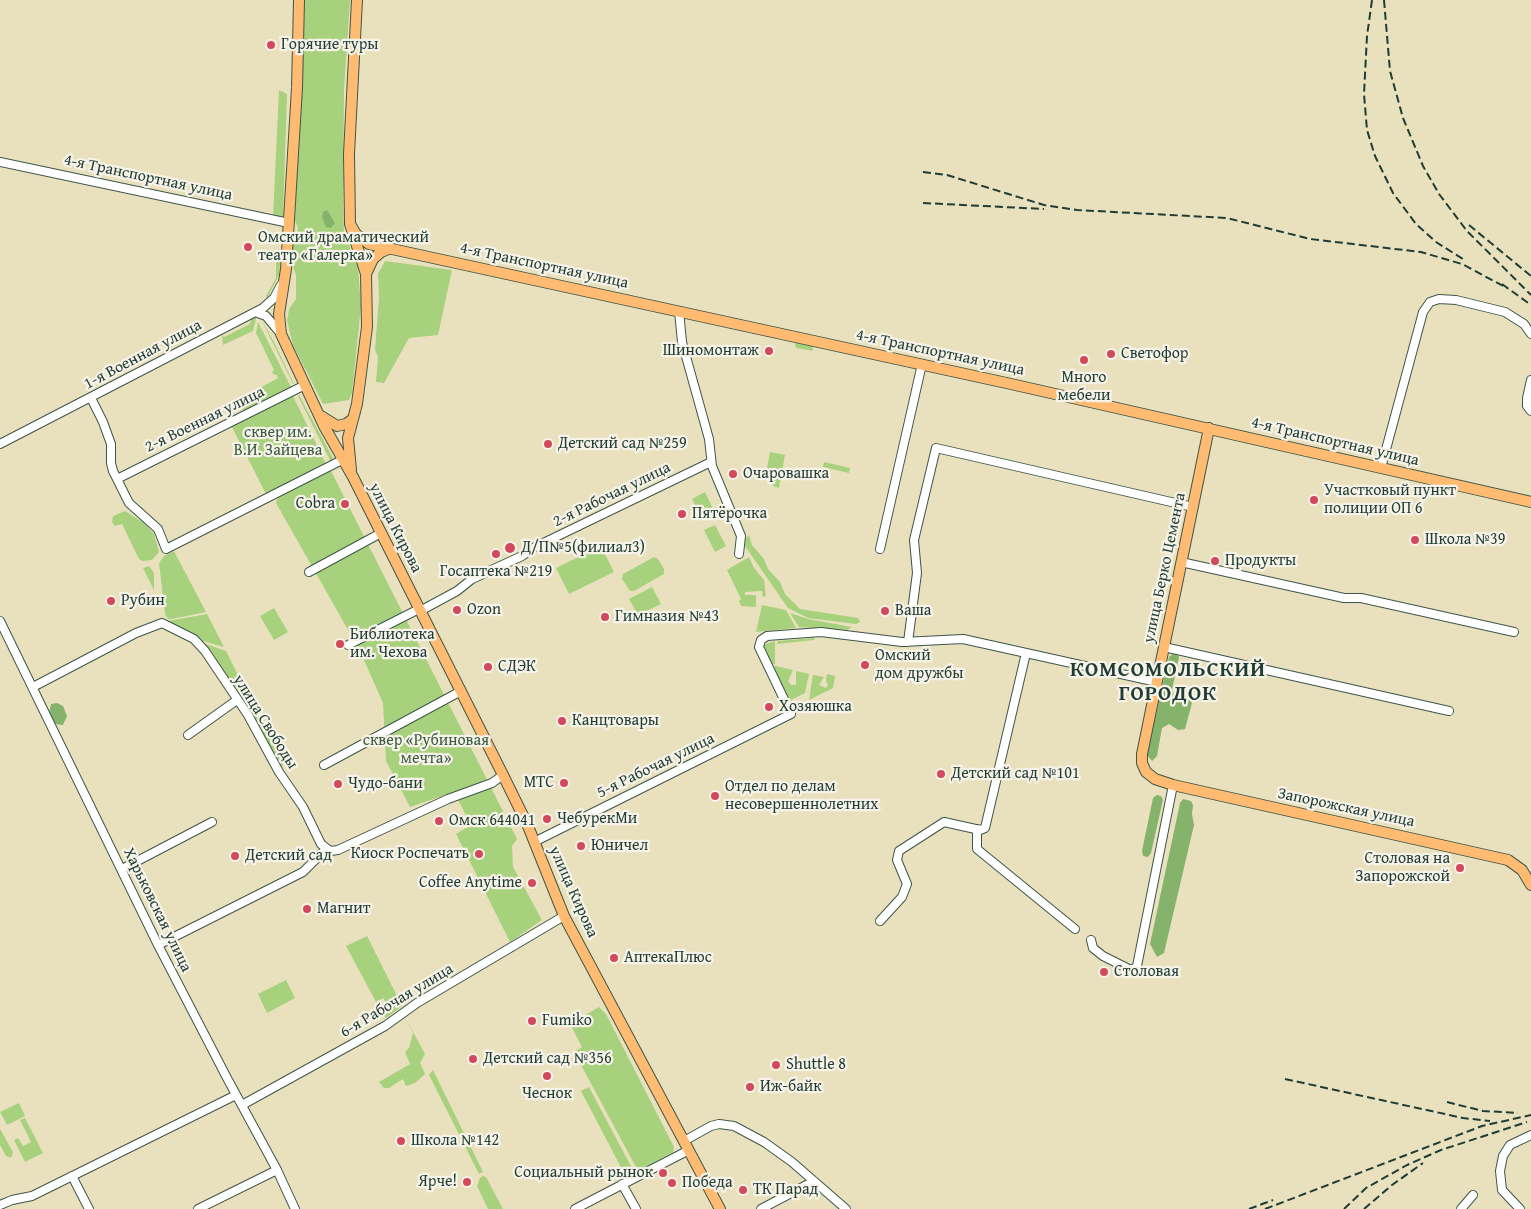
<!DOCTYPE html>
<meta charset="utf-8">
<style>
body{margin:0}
canvas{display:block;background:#e9e1be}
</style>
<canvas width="1531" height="1209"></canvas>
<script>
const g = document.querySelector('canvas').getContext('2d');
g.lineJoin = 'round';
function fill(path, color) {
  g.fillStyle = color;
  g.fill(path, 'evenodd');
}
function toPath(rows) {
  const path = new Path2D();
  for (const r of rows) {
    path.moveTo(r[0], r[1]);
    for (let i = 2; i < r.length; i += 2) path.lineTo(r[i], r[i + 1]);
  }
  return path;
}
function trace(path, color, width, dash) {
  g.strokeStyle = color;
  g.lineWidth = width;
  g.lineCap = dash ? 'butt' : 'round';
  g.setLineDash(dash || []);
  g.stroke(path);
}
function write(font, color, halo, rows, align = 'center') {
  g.font = font + ' "Gentium Book Plus",serif';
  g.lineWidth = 4.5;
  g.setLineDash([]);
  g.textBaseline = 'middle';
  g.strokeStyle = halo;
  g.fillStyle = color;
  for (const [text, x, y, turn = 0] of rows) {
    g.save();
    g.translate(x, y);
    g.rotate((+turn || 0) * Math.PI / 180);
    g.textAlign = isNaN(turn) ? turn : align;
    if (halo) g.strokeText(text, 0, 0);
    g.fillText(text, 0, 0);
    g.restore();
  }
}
fill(toPath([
 [302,0,350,0,344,90,343,204,344,232,358,268,361,306,352,393,349,400,323,404,293,345,287,321,289,309,296,299,296,275,292,264,293,241,297,236,298,228,295,221],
 [279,90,287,94,283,217,279,219,273,217],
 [276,252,279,252,281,256,279,275,267,298,266,296,276,278],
 [385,261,452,270,438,335,409,338,384,383,376,382,378,357,375,350,379,298,378,274],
 [255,316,256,319,253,331,223,345,222,335,224,337,250,324,251,319],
 [260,317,274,342,294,384,293,384],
 [258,322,292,389,245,412,241,408,239,399,278,378,276,374,274,375,272,372,274,370,256,333],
 [799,341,812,345,813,351,796,348,795,344],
 [299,395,333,458,331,462,298,396],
 [293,396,326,464,267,496,231,425],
 [770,452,785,455,779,488,773,486,767,468],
 [824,462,850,468,849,473,823,467],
 [330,469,517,839,512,846,513,867,542,920,510,942,456,834,471,825,454,792,410,807,386,761,383,703,360,651,276,503,278,498],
 [705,492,715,513,702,519,692,499],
 [125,511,144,523,154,534,159,552,152,560,143,561,139,559,122,524,115,526,112,522,113,516],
 [715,525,726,546,715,552,704,530],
 [749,535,752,545,764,559,768,569,780,582,785,594,800,609,858,618,860,622,856,624,808,618,788,608,745,546,743,541],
 [601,546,614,572,569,594,556,568],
 [174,551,206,612,172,619,168,619,165,614,159,563,164,556],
 [654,557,658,559,664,569,664,574,634,591,630,591,622,579,623,574],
 [749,557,754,568,764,580,766,596,763,597,762,591,745,592,745,595,756,595,756,607,741,606,739,601,741,599,727,570],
 [149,566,154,573,154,590,143,568],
 [652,587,661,604,638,615,629,599],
 [762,605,786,610,796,628,756,632],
 [274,608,288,632,274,640,260,616],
 [790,613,808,619,852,627,847,630,799,627],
 [207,614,224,647,196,639,172,626,168,621],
 [815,638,814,640,777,644,778,641],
 [775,641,775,664,770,665,763,645],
 [200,642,226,651,283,765,281,770],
 [776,666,793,670,788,681,791,685,796,685,796,671,809,674,805,693,791,700,787,700,770,667],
 [827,674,835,676,833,688,809,700,813,675,824,677,819,685,826,688,828,685,826,680],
 [367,936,402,1006,386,1018,384,1016,390,1010,383,998,376,1002,346,946],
 [286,980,295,998,267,1013,258,994],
 [599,1007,606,1014,674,1147,673,1152,638,1171,574,1052,582,1047,570,1024],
 [404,1015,425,1054,420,1063,425,1074,415,1083,406,1086,403,1079,389,1088,384,1088,379,1082,410,1064,405,1052,409,1048,413,1033],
 [433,1070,483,1172,479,1174,429,1075],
 [589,1087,634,1172,626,1177,581,1091],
 [19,1103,25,1116,7,1125,0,1112],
 [25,1118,43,1153,25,1162,14,1140,18,1138,23,1146,31,1142,20,1120],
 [0,1129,13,1152,11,1158,6,1156,0,1145],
 [483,1176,486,1177,503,1209,488,1209,477,1186,480,1178]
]), '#a8d17d');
fill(toPath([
 [327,210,335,223,331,228,326,227,322,217,323,212],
 [1175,652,1179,657,1172,690,1175,696,1189,698,1192,703,1185,729,1178,730,1169,724,1162,728,1157,756,1152,761,1147,755,1169,657],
 [57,703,63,706,67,716,63,725,55,724,49,713,51,704],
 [1157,795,1161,796,1163,800,1151,853,1148,857,1143,856,1142,851,1153,798],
 [1183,799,1191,801,1193,805,1192,814,1194,825,1164,953,1157,957,1150,944,1180,803]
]), '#86b36c');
const minor = toPath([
 [0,162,289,223],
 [679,311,682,342,709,439,712,466,741,536,739,554],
 [255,312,266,316,281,334],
 [1531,380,1527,398,1527,406,1531,411],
 [91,398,103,422,111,444,111,463,113,471,129,503,158,529,166,549,342,460],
 [0,444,263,308,274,298,281,285],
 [1381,468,1423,312,1430,302,1439,299,1456,300,1505,312,1524,324,1531,334],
 [117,479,305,385],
 [880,549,922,364],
 [1181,562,1344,598,1361,598,1514,632],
 [309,572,381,533],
 [420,611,457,591,472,579,522,556,535,547,711,462],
 [0,621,158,945,227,1078,277,1170,295,1209],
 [908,642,917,573,914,540,936,448,1193,507],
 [348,645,419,609],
 [1164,647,1449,711],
 [33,687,136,633,162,623,194,639,205,651,248,715,279,772,303,807,321,844,330,851],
 [188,735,237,700],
 [324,765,461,691],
 [977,829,977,849,1075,929],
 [534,842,791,714,759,647,761,640,767,636,821,632,902,642,963,639,1157,682],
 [122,869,212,822],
 [880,921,902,897,907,884,897,860,899,851,944,822,980,830,985,828,1026,653],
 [1091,940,1093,948,1103,956,1129,969,1134,969,1137,966,1173,785],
 [158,945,303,872,323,852,338,850,448,799,492,783,503,775],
 [242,1105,385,1026,417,1003,564,916],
 [684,1141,711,1126,719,1124,734,1126,764,1142,792,1162,846,1209],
 [72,1176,89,1209],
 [622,1184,636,1209],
 [0,1205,12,1200,32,1196,236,1095],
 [198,1209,277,1170],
 [575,1209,689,1150],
 [761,1209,814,1181],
 [1461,1209,1473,1195],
 [1520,1209,1502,1190,1500,1171,1503,1156,1510,1145,1531,1135]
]);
const major = toPath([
 [299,0,297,88,286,269,279,314,281,334,324,426,353,477,503,775,528,826,564,916,720,1209],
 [350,224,356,234,369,244,1011,384,1531,502],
 [366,274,373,259,381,252,391,248],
 [321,416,337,426,346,424,353,419],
 [1209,428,1142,754,1142,763,1146,772,1155,779,1173,785,1508,860,1522,870,1531,885],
 [351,470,348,438,357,404,367,327,366,274,350,224,349,154,357,0]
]);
trace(minor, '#3d5649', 10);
trace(major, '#3d5649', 12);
trace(minor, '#fff', 8);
trace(major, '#ffbb71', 10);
trace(toPath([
 [1372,0,1367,36,1364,94,1367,130,1375,156,1393,193,1416,224,1436,242,1466,261],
 [1384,0,1390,71,1403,118,1423,166,1439,194,1467,231,1531,295],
 [923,172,947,175,1044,205,1077,210,1227,218,1310,239,1421,252,1462,264,1507,288],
 [923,203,1044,209],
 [1469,225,1531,276],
 [1502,284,1531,305],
 [1285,1079,1463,1118,1490,1121],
 [1447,1102,1483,1111,1518,1113],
 [1249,1209,1273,1200],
 [1265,1209,1482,1126,1531,1115],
 [1344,1209,1366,1188,1407,1165,1441,1150,1527,1122],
 [1364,1209,1392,1185,1423,1163]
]), '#1f3d34', 2, [8, 4]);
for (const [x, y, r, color] of [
 [271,45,5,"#d1495b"],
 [248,247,5,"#d1495b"],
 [769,351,5,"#d1495b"],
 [1111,354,5,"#d1495b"],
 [1084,360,5,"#d1495b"],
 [548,444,5,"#d1495b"],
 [733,474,5,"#d1495b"],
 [1314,500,5,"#d1495b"],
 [345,504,5,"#d1495b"],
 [682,514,5,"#d1495b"],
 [1415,540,5,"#d1495b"],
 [510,548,6,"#d1495b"],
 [496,554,5,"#d1495b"],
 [1215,561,5,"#d1495b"],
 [111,601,5,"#d1495b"],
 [457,610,5,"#d1495b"],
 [885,611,5,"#d1495b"],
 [605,617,5,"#d1495b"],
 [340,644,5,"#d1495b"],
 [865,665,5,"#d1495b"],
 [488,667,5,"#d1495b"],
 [769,707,5,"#d1495b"],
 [562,721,5,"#d1495b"],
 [941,774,5,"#d1495b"],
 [564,783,5,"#d1495b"],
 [338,784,5,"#d1495b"],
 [715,796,5,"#d1495b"],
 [547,819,5,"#d1495b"],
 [439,821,5,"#d1495b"],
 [581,846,5,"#d1495b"],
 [479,854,5,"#d1495b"],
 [235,856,5,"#d1495b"],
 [1460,868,5,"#d1495b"],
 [532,883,5,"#d1495b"],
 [307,909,5,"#d1495b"],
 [614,958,5,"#d1495b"],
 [1104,972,5,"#d1495b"],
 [532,1021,5,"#d1495b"],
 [473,1059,5,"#d1495b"],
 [776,1065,5,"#d1495b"],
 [547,1076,5,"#d1495b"],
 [750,1087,5,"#d1495b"],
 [401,1141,5,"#d1495b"],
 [663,1173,5,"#d1495b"],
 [467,1182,5,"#d1495b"],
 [672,1183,5,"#d1495b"],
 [743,1190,5,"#d1495b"]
]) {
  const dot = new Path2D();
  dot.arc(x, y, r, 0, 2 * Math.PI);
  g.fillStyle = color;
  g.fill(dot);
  trace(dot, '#f7f3e8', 2);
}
write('16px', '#1f3d34', '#f7f3e8', [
 ["Горячие туры",281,45],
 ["Омский драматический",258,238],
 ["театр «Галерка»",258,256],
 ["Шиномонтаж",759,351,"right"],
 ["Светофор",1121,354],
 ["Много",1084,378,"center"],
 ["мебели",1084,396,"center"],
 ["Детский сад №259",558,444],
 ["Очаровашка",743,474],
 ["Участковый пункт",1324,491],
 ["полиции ОП 6",1324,509],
 ["Cobra",335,504,"right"],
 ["Пятёрочка",692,514],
 ["Школа №39",1425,540],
 ["Д/П№5(филиал3)",521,548],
 ["Продукты",1225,561],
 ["Госаптека №219",496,572,"center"],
 ["Рубин",121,601],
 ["Ozon",467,610],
 ["Ваша",895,611],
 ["Гимназия №43",615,617],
 ["Библиотека",350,635],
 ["им. Чехова",350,653],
 ["Омский",875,656],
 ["дом дружбы",875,674],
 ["СДЭК",498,667],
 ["Хозяюшка",779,707],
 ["Канцтовары",572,721],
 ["Детский сад №101",951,774],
 ["МТС",554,783,"right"],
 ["Чудо-бани",348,784],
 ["Отдел по делам",725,787],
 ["несовершеннолетних",725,805],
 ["ЧебурекМи",557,819],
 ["Омск 644041",449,821],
 ["Юничел",591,846],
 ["Киоск Роспечать",469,854,"right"],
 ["Детский сад",245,856],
 ["Столовая на",1450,859,"right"],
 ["Запорожской",1450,877,"right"],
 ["Coffee Anytime",522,883,"right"],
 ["Магнит",317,909],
 ["АптекаПлюс",624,958],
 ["Столовая",1114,972],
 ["Fumiko",542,1021],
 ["Детский сад №356",483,1059],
 ["Shuttle 8",786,1065],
 ["Иж-байк",760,1087],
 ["Чеснок",547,1094,"center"],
 ["Школа №142",411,1141],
 ["Социальный рынок",653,1173,"right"],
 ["Ярче!",457,1182,"right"],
 ["Победа",682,1183],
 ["ТК Парад",753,1190]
], 'left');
write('16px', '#1f3d34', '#f7f3e8', [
 ["4-я Транспортная улица",148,178,12],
 ["4-я Транспортная улица",544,266,12],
 ["4-я Транспортная улица",940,353,12],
 ["1-я Военная улица",143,355,-28],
 ["2-я Военная улица",205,420,-26],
 ["4-я Транспортная улица",1335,442,13],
 ["2-я Рабочая улица",612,495,-26],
 ["улица Кирова",395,528,63],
 ["улица Берко Цемента",1165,568,-78],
 ["улица Свободы",265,722,58],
 ["5-я Рабочая улица",656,766,-26],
 ["Запорожская улица",1346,808,12],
 ["улица Кирова",573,892,66],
 ["Харьковская улица",157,910,64],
 ["6-я Рабочая улица",397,1001,-31]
]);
write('16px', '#3a5b43', '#f7f3e8', [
 ["сквер им.",278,433],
 ["В.И. Зайцева",278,451],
 ["сквер «Рубиновая",426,741],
 ["мечта»",426,759]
]);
g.letterSpacing = '1px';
write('bold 21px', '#1f3d34', '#f7f3e8', [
 ["КОМСОМОЛЬСКИЙ",1168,671],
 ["ГОРОДОК",1168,695]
]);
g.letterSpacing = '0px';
</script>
